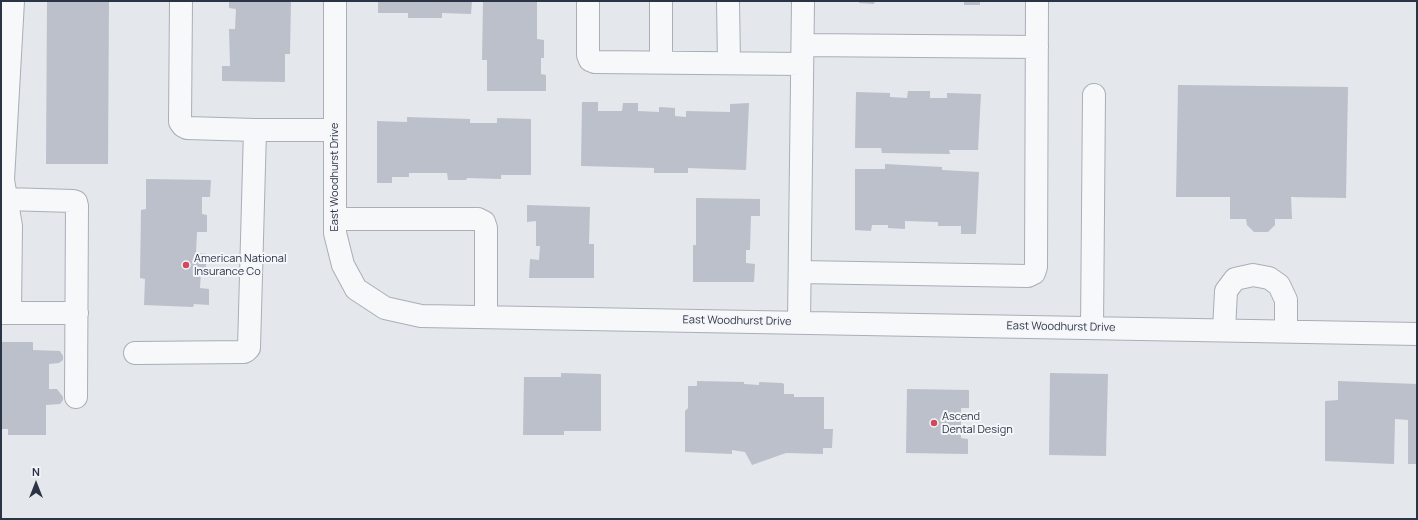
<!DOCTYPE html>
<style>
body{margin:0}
#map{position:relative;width:1418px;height:520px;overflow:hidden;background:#e4e7ec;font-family:Manrope,sans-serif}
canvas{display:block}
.frame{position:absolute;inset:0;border:2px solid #2b3445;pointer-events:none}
.north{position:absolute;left:16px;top:464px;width:40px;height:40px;-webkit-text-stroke:3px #f4f6f9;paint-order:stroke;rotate:0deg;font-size:11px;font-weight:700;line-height:16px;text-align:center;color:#2b3445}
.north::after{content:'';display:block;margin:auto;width:14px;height:18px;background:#2b3445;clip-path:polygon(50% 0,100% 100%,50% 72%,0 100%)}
</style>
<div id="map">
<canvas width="1418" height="520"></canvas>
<div class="frame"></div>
<div class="north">N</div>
</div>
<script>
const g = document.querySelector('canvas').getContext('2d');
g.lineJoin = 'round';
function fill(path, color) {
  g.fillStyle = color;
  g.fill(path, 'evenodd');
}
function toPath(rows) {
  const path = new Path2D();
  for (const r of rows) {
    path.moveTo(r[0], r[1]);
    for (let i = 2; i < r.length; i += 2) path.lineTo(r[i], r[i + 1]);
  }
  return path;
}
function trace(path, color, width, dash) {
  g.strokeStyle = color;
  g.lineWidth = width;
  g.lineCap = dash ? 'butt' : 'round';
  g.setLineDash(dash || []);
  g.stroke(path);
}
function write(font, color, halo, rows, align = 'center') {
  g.font = font + ' Manrope,sans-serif';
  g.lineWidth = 4;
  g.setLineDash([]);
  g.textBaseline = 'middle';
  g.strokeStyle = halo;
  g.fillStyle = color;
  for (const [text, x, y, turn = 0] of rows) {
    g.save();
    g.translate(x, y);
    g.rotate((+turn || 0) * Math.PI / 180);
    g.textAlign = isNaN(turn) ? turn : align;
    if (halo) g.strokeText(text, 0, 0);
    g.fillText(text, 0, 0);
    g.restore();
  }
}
fill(toPath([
 [47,1,109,1,108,164,46,164],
 [229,1,291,1,290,54,285,54,285,82,222,81,222,66,230,66,229,29,235,29,236,9,229,8],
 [378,1,472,1,471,14,442,13,442,18,408,18,408,13,378,13],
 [483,1,537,1,537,39,544,40,544,58,541,58,541,74,546,75,546,91,487,91,487,60,482,60],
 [859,1,875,1,874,4,859,3],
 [964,1,980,1,980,5,964,5],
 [1178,85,1348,87,1346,198,1291,197,1292,219,1275,219,1275,225,1268,232,1254,232,1247,225,1246,219,1230,219,1230,197,1176,197],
 [908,91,930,91,930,98,947,98,947,93,981,94,978,150,949,150,950,154,882,153,881,148,855,148,856,92,890,93,890,97,907,98],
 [582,102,598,102,598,111,622,111,623,103,638,103,638,111,659,112,659,107,675,108,675,116,686,117,686,111,730,112,730,104,749,103,746,170,688,168,688,173,654,173,654,168,581,166],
 [407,117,470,119,470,123,497,123,497,118,531,119,531,175,501,175,501,179,467,178,466,180,448,180,447,173,409,173,409,177,392,177,392,183,377,183,377,121,407,122],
 [885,164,942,167,942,170,979,172,976,234,961,234,961,226,938,226,938,222,905,221,905,229,888,228,888,225,872,225,871,231,855,230,855,169,885,169],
 [146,179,211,180,210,197,202,197,202,214,207,215,207,232,197,232,196,253,206,254,206,271,201,271,200,288,209,289,209,305,194,304,193,307,144,305,145,279,140,278,141,210,146,209],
 [696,198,760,199,760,216,751,216,750,250,746,250,746,263,755,264,754,282,693,282,693,245,696,245],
 [527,205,590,207,589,244,594,244,594,278,529,278,530,259,539,260,540,246,536,246,536,221,527,222],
 [1,342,33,342,33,350,60,351,63,356,63,360,59,363,49,364,49,389,57,389,63,397,63,400,60,404,46,405,46,435,8,435,8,429,1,429],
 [561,373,601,374,601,431,564,431,564,435,523,435,524,377,561,377],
 [1050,373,1108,374,1106,456,1049,455],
 [697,381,744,382,744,384,759,385,759,382,782,383,784,384,784,394,794,394,794,397,824,397,824,429,833,429,832,448,823,448,823,454,786,453,752,465,745,452,732,450,732,454,685,452,685,411,688,408,688,386,697,386],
 [1338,381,1417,384,1417,464,1408,464,1408,420,1395,419,1394,464,1325,461,1325,401,1338,400],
 [907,389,969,390,969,408,961,408,961,438,968,439,968,454,906,453]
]), '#bbc0ca');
const minor = toPath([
 [181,1,180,122,183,126,187,128,255,130,335,130],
 [335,1,335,233,343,265,356,289,385,308,421,316,1417,334],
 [588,1,588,55,590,60,595,62,802,64],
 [728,1,729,63],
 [803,45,1037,47],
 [661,62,661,1],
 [6,199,73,201,76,202,77,206,76,397],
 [335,219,478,219,484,222,486,228,486,316],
 [800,272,1028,276,1034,273,1036,267,1037,1],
 [1,313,77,313],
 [10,313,11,226,3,180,13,1],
 [799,322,803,1],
 [1092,328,1094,95],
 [1224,330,1226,291,1235,279,1253,275,1269,278,1279,285,1286,300,1286,331],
 [135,353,244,352,246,351,249,348,255,130]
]);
trace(minor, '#a9aeb7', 24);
trace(minor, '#f7f8fa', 22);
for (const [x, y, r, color] of [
 [186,265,4,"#d1495b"],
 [934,423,4,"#d1495b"]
]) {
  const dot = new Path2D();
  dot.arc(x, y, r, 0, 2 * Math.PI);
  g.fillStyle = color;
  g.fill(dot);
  trace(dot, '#f4f6f9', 1.5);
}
write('11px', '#2b3445', '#f4f6f9', [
 ["East Woodhurst Drive",335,177,-90],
 ["East Woodhurst Drive",737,321,1],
 ["East Woodhurst Drive",1061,327,1]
]);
write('11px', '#2b3445', '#f4f6f9', [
 ["American National",194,259],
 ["Insurance Co",194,272],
 ["Ascend",942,417],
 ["Dental Design",942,430]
], 'left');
</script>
